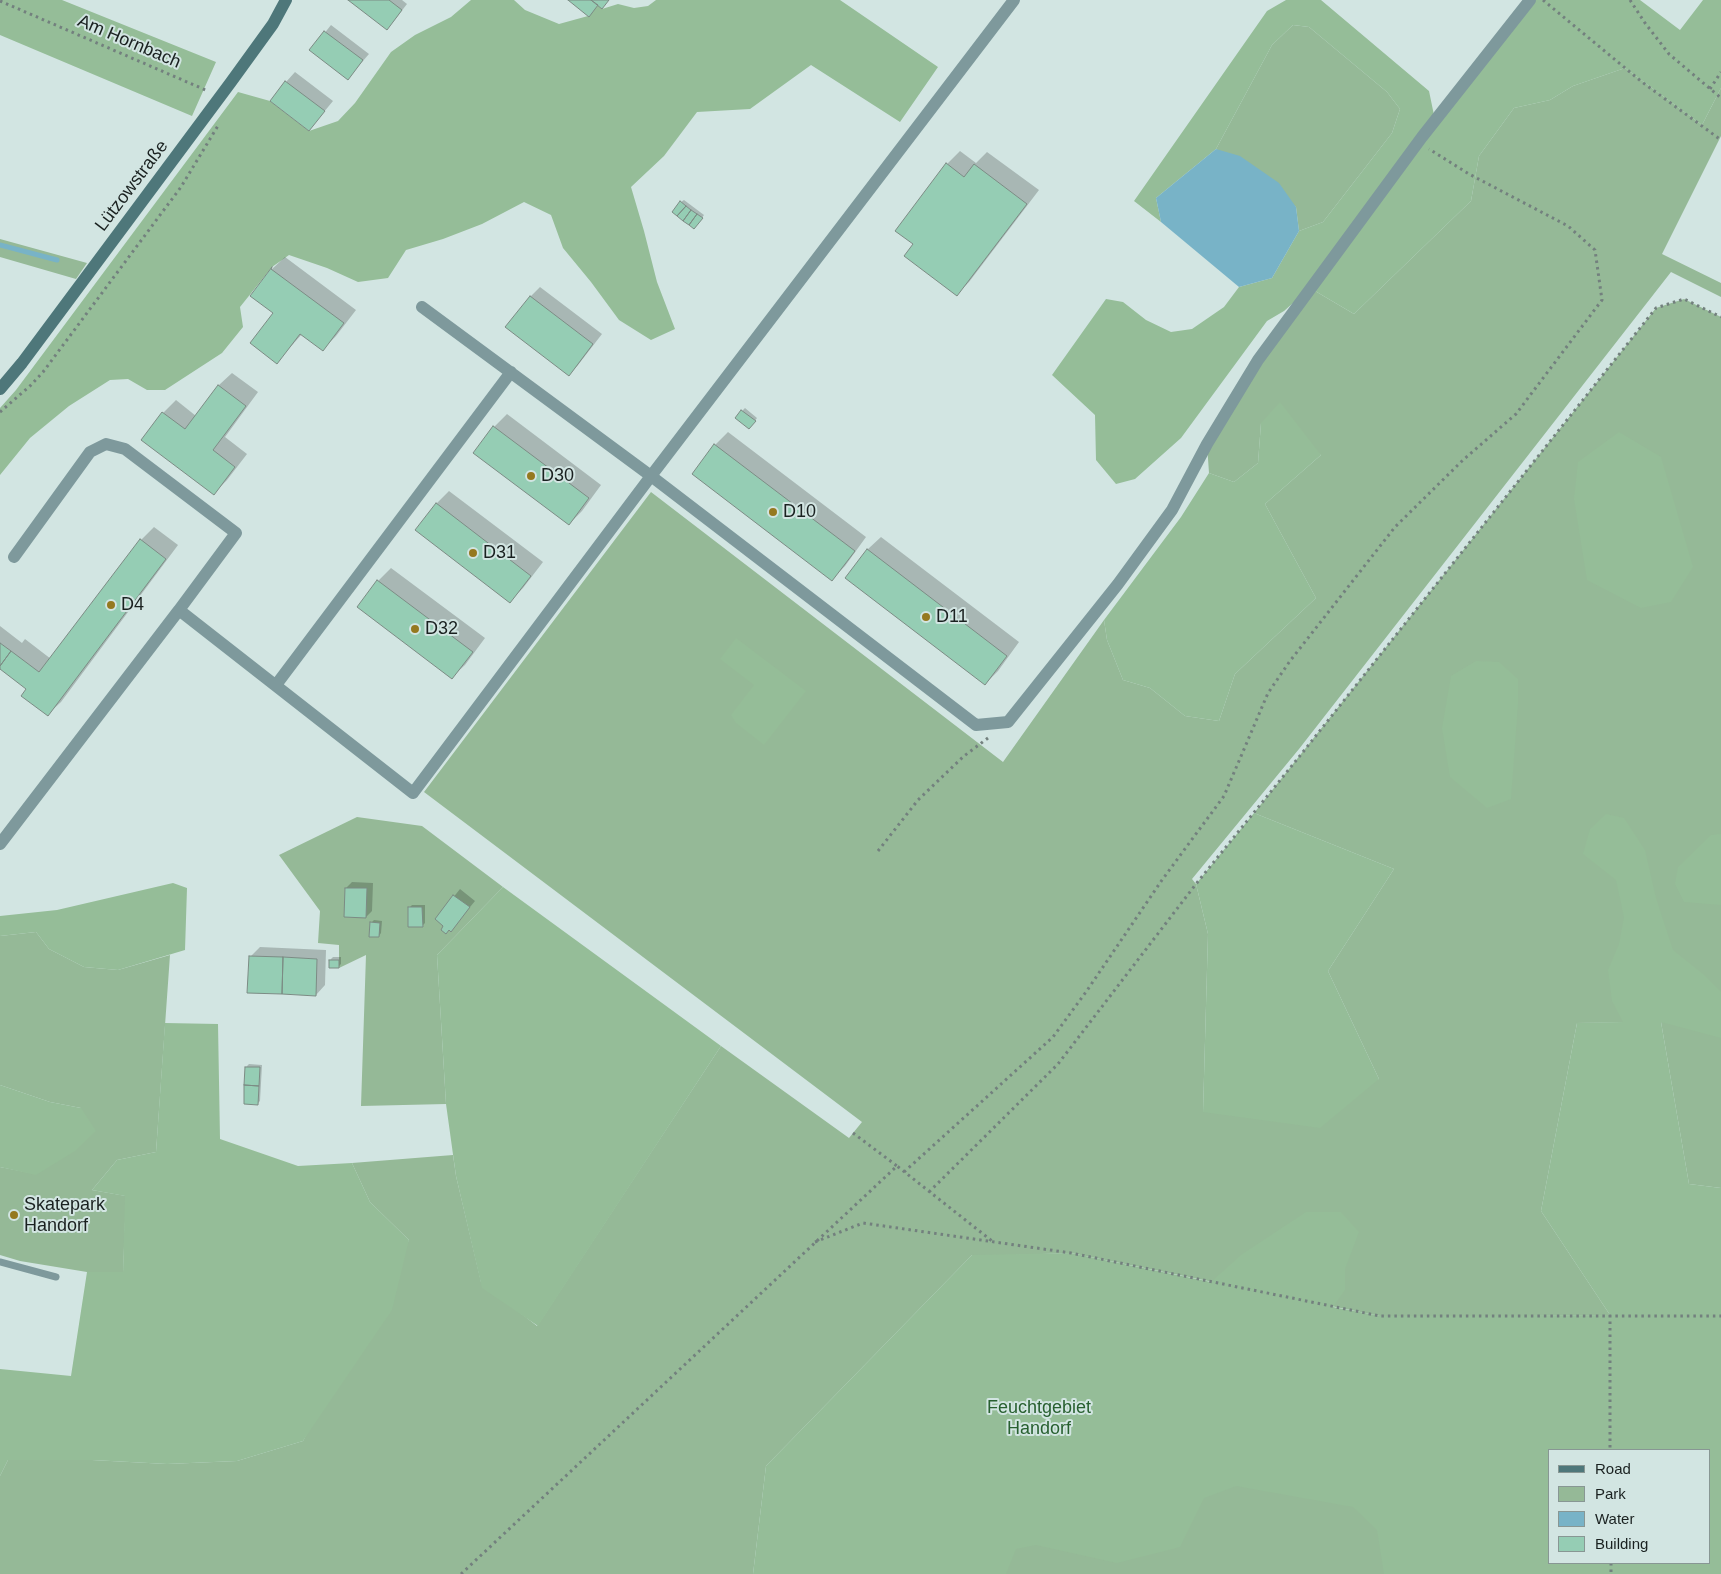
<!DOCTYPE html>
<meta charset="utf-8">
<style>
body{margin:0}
#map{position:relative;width:1721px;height:1574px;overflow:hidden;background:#d2e5e2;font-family:Helvetica,sans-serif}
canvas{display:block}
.legend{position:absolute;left:1548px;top:1449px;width:162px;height:115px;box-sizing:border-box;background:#d2e5e2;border:1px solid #889794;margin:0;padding:6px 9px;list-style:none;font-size:15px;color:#1a2120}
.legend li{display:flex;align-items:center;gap:10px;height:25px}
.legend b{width:25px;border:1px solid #889794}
</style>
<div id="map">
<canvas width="1721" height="1574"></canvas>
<ul class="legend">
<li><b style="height:6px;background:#4e777a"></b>Road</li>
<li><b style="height:14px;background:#95b997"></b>Park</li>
<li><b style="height:14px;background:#78b3c7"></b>Water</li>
<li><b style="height:14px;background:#95cdb4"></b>Building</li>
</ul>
</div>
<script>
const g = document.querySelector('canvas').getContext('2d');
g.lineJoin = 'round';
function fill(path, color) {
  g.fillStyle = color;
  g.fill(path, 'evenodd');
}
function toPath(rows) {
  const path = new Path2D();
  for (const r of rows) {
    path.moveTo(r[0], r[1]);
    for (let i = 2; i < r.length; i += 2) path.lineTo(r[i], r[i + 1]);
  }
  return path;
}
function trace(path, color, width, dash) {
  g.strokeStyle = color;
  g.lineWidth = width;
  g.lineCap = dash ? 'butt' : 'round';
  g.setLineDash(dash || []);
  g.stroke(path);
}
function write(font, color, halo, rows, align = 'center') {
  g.font = font + ' Helvetica,sans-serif';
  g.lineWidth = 4;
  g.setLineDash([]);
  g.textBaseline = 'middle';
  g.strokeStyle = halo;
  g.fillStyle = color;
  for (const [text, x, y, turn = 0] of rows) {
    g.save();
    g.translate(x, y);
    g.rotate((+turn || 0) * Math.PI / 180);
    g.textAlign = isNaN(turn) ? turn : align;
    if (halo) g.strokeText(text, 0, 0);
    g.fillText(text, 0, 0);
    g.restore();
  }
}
fill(toPath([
 [1293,25,1309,27,1387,92,1400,109,1392,133,1323,222,1299,231,1296,207,1216,149,1272,45],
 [1625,68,1702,125,1721,88,1721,136,1662,254,1721,283,1721,297,1671,272,1299,749,1192,879,1196,884,1208,934,1203,1112,1379,1079,1328,971,1394,869,1254,813,1656,308,1684,299,1721,317,1721,1188,1689,1184,1661,1022,1577,1023,1541,1211,1610,1315,1451,1317,1380,1316,1071,1253,1014,1255,1550,1450,1550,1563,1630,1574,770,1574,985,1255,972,1255,766,1466,753,1574,0,1574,0,1476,8,1460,92,1460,167,1464,237,1461,303,1441,409,1240,370,1202,352,1163,453,1155,456,1176,481,1282,537,1326,721,1046,849,1138,862,1122,424,792,651,492,1003,762,1104,620,1107,640,1123,680,1150,688,1185,716,1219,721,1235,674,1316,598,1265,504,1321,455,1261,423,1258,463,1234,482,1209,473,1207,444,1310,288,1354,314,1471,201,1479,156,1514,108,1550,100,1573,86],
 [0,239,87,263,76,279,0,257],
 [357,817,422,826,503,887,437,955,446,1104,361,1106,366,955,339,968,339,945,318,943,320,911,279,855],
 [36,932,49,949,84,967,118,970,170,955,156,1152,117,1160,92,1190,126,1196,123,1272,87,1272,20,1261,0,1255,0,1167,36,1174,81,1108,50,1102,0,1085,0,936]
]), '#95b997');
fill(toPath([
 [0,0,62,0,216,62,192,116,0,35],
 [471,0,514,0,525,10,559,24,588,16,598,5,602,9,618,4,634,8,648,6,656,0,840,0,938,67,900,122,811,65,750,109,697,112,664,156,631,187,644,231,657,282,675,329,651,340,619,320,591,282,563,248,551,215,524,202,482,224,443,239,406,250,388,278,358,282,327,268,289,255,272,267,240,307,243,327,222,353,165,390,147,390,128,379,110,380,69,406,30,438,0,475,0,408,16,390,238,92,270,101,309,131,338,121,355,103,391,52,415,35,451,17],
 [1286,0,1321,0,1429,91,1435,120,1530,0,1640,0,1680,30,1703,0,1721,0,1721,88,1702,125,1625,68,1573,86,1550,100,1514,108,1479,156,1471,201,1354,314,1310,288,1284,311,1267,321,1181,438,1135,479,1116,484,1096,460,1095,415,1052,375,1106,299,1123,302,1146,320,1171,332,1192,329,1224,307,1239,287,1272,278,1299,231,1323,222,1392,133,1400,109,1387,92,1309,27,1293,25,1272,45,1216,149,1156,198,1161,222,1134,201,1267,11],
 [1280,402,1321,455,1265,504,1316,598,1235,674,1219,721,1185,716,1150,688,1123,680,1107,640,1104,620,1181,517,1209,473,1234,482,1258,463,1261,423],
 [1619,432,1661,457,1693,567,1671,602,1641,608,1587,580,1574,499,1578,462],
 [736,638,806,691,764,745,736,723,731,715,754,685,720,659],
 [1476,661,1499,662,1518,679,1518,704,1511,799,1487,808,1450,777,1442,728,1451,676],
 [1254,813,1394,869,1328,971,1379,1079,1320,1128,1203,1112,1208,934,1196,884],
 [1606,814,1624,818,1645,850,1656,898,1673,950,1703,974,1721,992,1721,1038,1661,1022,1689,1184,1721,1188,1721,1574,1384,1574,1377,1530,1353,1507,1236,1486,1204,1498,1180,1547,1117,1563,1036,1545,1016,1549,1006,1574,753,1574,766,1466,972,1255,1071,1253,1211,1282,1241,1255,1306,1212,1341,1212,1359,1232,1345,1269,1345,1290,1333,1307,1381,1316,1610,1315,1541,1211,1577,1023,1623,1022,1612,1001,1608,970,1619,944,1624,917,1616,880,1583,854,1590,829],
 [1710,1450,1710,1563,1550,1563,1550,1450],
 [1721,834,1721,905,1684,902,1675,884,1678,867,1711,835],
 [173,883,187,888,185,950,118,970,84,967,49,949,36,932,0,936,0,916,57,910],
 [503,887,721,1046,538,1326,482,1288,456,1176,446,1104,437,955],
 [165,1023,218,1024,220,1139,298,1166,352,1163,370,1202,409,1240,392,1310,303,1441,237,1461,167,1464,92,1460,8,1460,0,1476,0,1369,71,1376,87,1272,123,1272,125,1196,92,1190,117,1160,156,1152],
 [0,1085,50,1102,81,1108,96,1131,75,1151,36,1175,0,1167]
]), '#95bd98');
fill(toPath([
 [1216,149,1240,156,1279,183,1296,207,1299,231,1272,278,1239,287,1161,222,1156,198]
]), '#78b3c7');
fill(toPath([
 [350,0,402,0,407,4,393,22],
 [331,25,369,54,348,78,311,50],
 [295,72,333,101,309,130,286,82],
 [960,151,976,163,987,152,1039,190,969,282,956,295,915,244,947,164],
 [684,200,704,215,697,225,681,202],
 [285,257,356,310,336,336,323,349,302,334,277,362,275,313,252,296,272,269],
 [540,287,602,334,578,365,569,375,530,297],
 [232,373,258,392,225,437,247,454,227,480,214,493,163,413,176,400,196,416,219,385],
 [745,408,757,418,752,425,736,417],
 [507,414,601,485,582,511,569,524,475,453,494,427],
 [728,432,866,537,845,566,832,579,693,473,715,445],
 [449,491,543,562,523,588,510,601,436,504],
 [154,527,178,545,61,702,48,714,28,689,0,668,0,626,22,643,25,639,51,659,141,540],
 [881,537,1019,642,998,671,985,684,846,578,868,549],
 [391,568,485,638,465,665,452,677,358,607,378,581],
 [352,882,373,883,372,911,366,917,346,888],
 [460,889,475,901,451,930,436,919],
 [412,905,425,905,425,923,422,926,409,908],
 [374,920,382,921,381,933,379,936,371,923],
 [260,947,326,950,325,985,316,995,250,957],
 [333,957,341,957,341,964,338,967,330,960],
 [249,1064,262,1065,260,1101,258,1103,246,1067]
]), '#0003');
trace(toPath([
 [0,245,57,260]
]), '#78b3c7', 5);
const building = toPath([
 [348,0,389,0,402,10,387,30,348,0],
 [568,0,591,0,598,5,589,17,568,0],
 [591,0,609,0,602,9,591,0],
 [324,31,363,60,348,80,309,50,324,31],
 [285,81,325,111,309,131,270,101,285,81],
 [946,163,964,177,974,164,1027,204,957,296,904,256,913,244,895,231,946,163],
 [680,201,686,206,677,216,672,212,680,201],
 [686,206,691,210,683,221,677,216,686,206],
 [691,210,697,214,689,225,683,221,691,210],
 [697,214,703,218,694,229,689,225,697,214],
 [272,267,271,269,344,323,323,351,300,334,277,364,250,343,273,313,250,296,272,267],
 [530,296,593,344,569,376,505,327,530,296],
 [218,385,246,406,213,450,235,467,214,495,141,440,162,412,185,429,218,385],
 [741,410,756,421,749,429,735,418,741,410],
 [493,426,589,498,569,525,473,453,493,426],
 [714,444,855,551,832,581,692,474,714,444],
 [436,503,531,576,510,603,415,530,436,503],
 [140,539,166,559,48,716,21,696,26,689,0,669,0,666,11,651,39,672,140,539],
 [867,549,1007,656,985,685,845,578,867,549],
 [377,580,473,652,452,679,357,607,377,580],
 [0,643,11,651,0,666,0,643],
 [345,888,367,888,366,918,344,917,345,888],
 [453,895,470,907,451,932,449,930,446,934,441,930,443,926,435,919,453,895],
 [408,907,422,907,423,927,408,927,408,907],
 [370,922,380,923,379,937,369,937,370,922],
 [249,956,283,957,282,994,247,993,249,956],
 [283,957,317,959,316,996,282,994,283,957],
 [329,960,339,960,339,968,329,968,329,960],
 [245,1067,260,1067,259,1086,244,1085,245,1067],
 [244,1085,259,1086,258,1105,244,1104,244,1085]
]);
fill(building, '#95cdb4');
trace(building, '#7c8b84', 1);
trace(toPath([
 [1543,0,1642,82,1721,140],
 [1630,0,1645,23,1669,54,1721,98],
 [0,1,208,91],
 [1710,89,1721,72],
 [0,412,30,386,43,372,181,187,219,124],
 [878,851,918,800,964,756,988,738],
 [853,1133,897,1166],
 [904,1172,1053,1037,1086,992,1162,880,1224,796,1268,693,1290,661,1395,527,1463,460,1516,414,1602,300,1595,250,1568,226,1469,174,1429,149],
 [929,1192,1058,1064,1196,884,1303,752,1656,308,1684,299,1721,317],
 [815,1242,863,1223,1071,1253,1380,1316,1721,1316],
 [1610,1315,1610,1450],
 [1611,1563,1611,1574],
 [461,1574,897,1166,992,1241]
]), '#73807e', 3, [2.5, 4]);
trace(toPath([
 [0,1262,56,1277]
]), '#7e999c', 7);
trace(toPath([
 [422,307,651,476,976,725,1008,722,1118,584,1172,510,1207,444,1258,360,1422,137,1530,0],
 [14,557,90,452,106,444,125,449,236,533,179,610,413,793,651,476,1014,0],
 [276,685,511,372],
 [0,844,179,610]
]), '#7e999c', 12);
trace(toPath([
 [0,389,22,363,231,82,273,24,286,0]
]), '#4e777a', 12);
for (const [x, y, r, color] of [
 [531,476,5,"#957920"],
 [773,512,5,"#957920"],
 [473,553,5,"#957920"],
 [111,605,5,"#957920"],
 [926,617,5,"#957920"],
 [415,629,5,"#957920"],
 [14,1215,5,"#957920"]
]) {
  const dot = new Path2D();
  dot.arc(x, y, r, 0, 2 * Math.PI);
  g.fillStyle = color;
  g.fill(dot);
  trace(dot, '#d2e5e2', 2);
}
write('18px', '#1a2120', '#d2e5e2', [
 ["Am Hornbach",129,42,23],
 ["Lützowstraße",132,186,-53]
]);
write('18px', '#1a2120', '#d2e5e2', [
 ["D30",541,476],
 ["D10",783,512],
 ["D31",483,553],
 ["D4",121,605],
 ["D11",936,617],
 ["D32",425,629],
 ["Skatepark",24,1205],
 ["Handorf",24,1226]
], 'left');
write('18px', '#286030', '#d2e5e2', [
 ["Feuchtgebiet",1039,1408],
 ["Handorf",1039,1429]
]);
</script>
